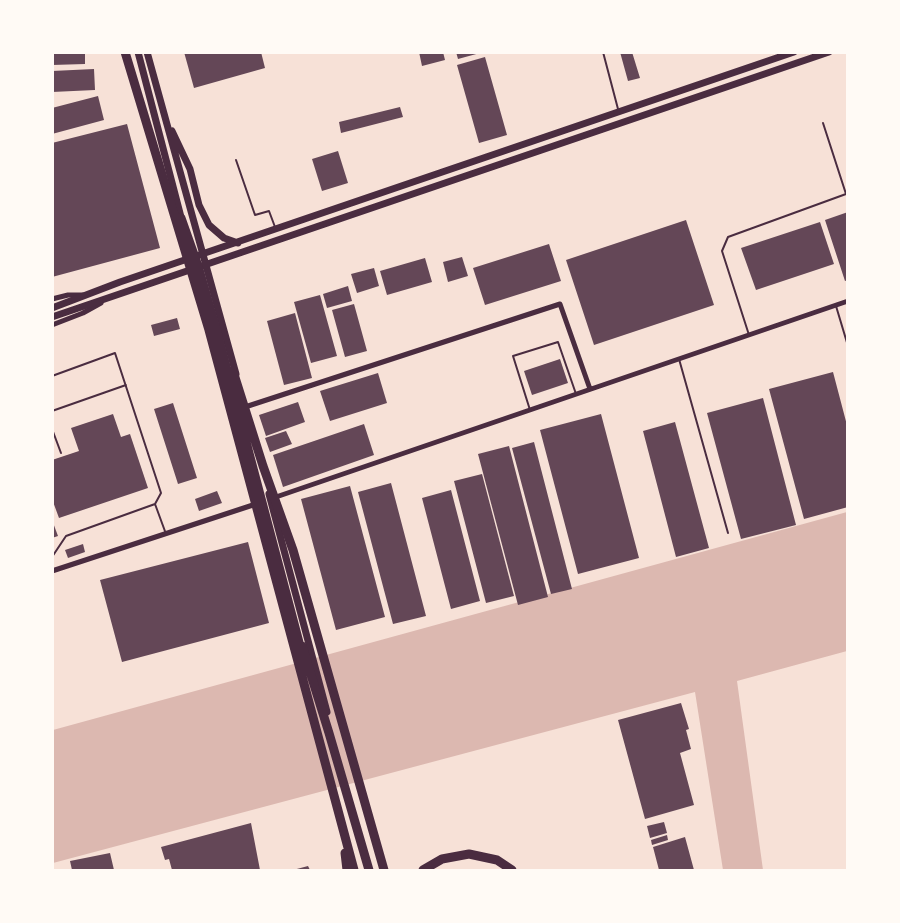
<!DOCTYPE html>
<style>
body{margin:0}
#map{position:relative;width:900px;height:923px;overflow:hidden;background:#f7e1d7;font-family:"Asap Condensed",sans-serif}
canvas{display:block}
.frame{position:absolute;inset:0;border:54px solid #fffaf5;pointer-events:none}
</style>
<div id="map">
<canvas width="900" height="923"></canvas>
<div class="frame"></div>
</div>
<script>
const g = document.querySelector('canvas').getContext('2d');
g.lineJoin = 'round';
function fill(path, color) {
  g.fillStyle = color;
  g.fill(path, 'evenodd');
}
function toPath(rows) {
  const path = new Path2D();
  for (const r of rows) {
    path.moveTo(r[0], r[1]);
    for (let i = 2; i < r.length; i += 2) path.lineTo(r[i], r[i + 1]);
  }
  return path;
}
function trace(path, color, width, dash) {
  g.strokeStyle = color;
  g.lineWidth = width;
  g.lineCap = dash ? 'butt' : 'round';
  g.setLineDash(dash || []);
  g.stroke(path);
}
fill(toPath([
 [847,512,847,651,737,681,763,870,723,870,695,692,53,863,53,730]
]), '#dcb8b0');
fill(toPath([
 [52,52,85,52,85,64,52,65],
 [184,52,261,52,265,68,194,88],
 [419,52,443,52,445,60,422,66],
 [456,52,480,52,480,53,458,59],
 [620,52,632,52,640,78,628,81],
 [485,57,507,135,479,143,457,65],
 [94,69,95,90,52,92,52,71],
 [98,96,104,120,52,134,52,108],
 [400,107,403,117,341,133,339,122],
 [127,124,160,248,52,277,52,143],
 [338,151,348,183,322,191,312,159],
 [848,212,848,280,845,281,825,220],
 [686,220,714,305,594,345,566,260],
 [820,222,834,264,756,290,741,248],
 [549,244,561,281,485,305,473,268],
 [462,257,468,276,448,282,443,262],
 [425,258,432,282,387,295,380,271],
 [374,268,379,286,357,293,351,274],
 [348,286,352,301,327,308,323,294],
 [320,295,337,356,311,363,294,302],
 [354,304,367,351,345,357,332,310],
 [295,313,312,378,284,385,267,321],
 [177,318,180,329,154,336,151,325],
 [560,359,568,383,532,395,524,371],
 [833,372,848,429,848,507,804,519,769,389],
 [378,373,387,403,330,421,320,391],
 [763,398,796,525,741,539,707,413],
 [298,402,305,422,266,436,259,415],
 [173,403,197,478,178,484,154,409],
 [113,414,121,437,130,434,148,488,59,518,52,499,52,460,79,451,71,428],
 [601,414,639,558,578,574,540,430],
 [675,422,709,548,676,557,643,431],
 [364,424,374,455,283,487,273,455],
 [286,431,292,444,270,452,265,438],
 [534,442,572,589,551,594,512,448],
 [509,446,548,597,518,605,478,454],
 [482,474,514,596,486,603,454,481],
 [391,483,426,616,393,624,358,492],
 [350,486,385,617,336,630,301,499],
 [451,490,480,601,451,609,422,498],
 [217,491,222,503,199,511,195,499],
 [52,520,58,536,52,538],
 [248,542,269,623,122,662,100,580],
 [83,544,85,552,68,558,65,550],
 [681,703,689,729,686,730,691,749,680,753,694,805,645,819,618,720],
 [664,822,667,833,650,838,647,826],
 [251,823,260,870,172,870,169,859,165,860,161,847],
 [667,835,668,840,652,845,651,840],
 [685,837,694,870,659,870,653,847],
 [110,853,114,870,72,870,70,861],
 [308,866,310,870,293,870]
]), '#644757');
trace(toPath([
 [603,52,618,109],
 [236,160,255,215,269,211,275,227],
 [836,306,848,346],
 [749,335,722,251,728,237,846,194,823,123],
 [679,359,728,533],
 [52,376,115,353,161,493,155,504,166,534],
 [530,410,513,356,558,342,576,394],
 [52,411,126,385],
 [52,429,61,453],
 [52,557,66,536,155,504],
 [58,870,60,870]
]), '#4a2c40', 2);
trace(toPath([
 [52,299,68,295,83,295],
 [52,325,83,313,101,303],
 [245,407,560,304,590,389],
 [273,498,848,301],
 [52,571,256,504]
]), '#4a2c40', 5);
trace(toPath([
 [138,52,182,221],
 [147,52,236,374],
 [172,131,190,169,199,205,209,225,224,238,238,243],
 [52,308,120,282,794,52],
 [52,317,829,52],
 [269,494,327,712]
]), '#4a2c40', 7);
trace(toPath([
 [125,52,209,330,354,870],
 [181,218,198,266,217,332,301,650],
 [233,371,263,466,293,550,384,870],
 [302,646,329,733,369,870],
 [345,853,347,870],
 [423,870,442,859,469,854,497,860,512,870]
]), '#4a2c40', 9);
</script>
